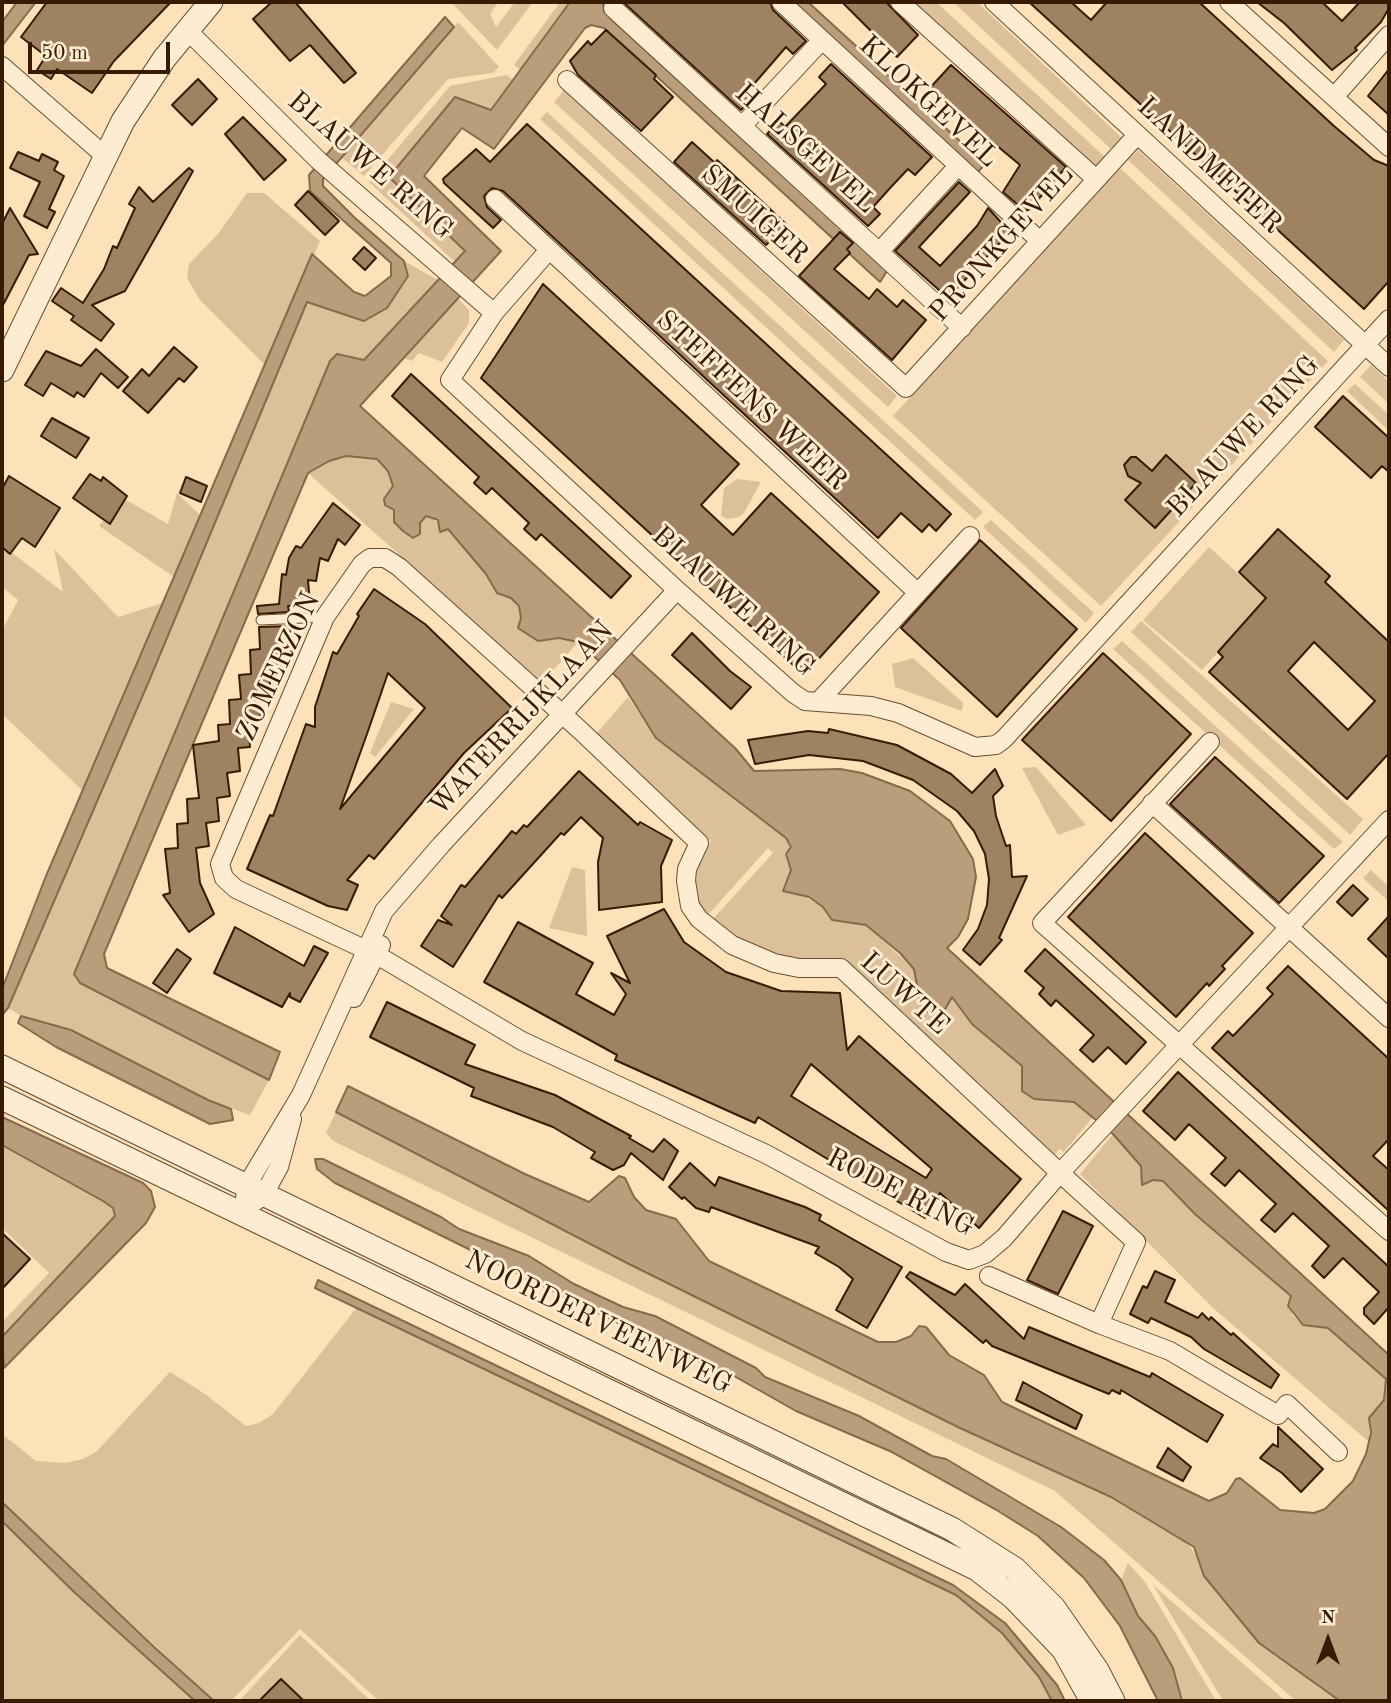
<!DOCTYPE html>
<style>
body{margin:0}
#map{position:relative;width:1391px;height:1703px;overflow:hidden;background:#fde2b9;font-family:"Old Standard TT",serif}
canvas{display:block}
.frame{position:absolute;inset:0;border:4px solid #371b02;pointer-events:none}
.north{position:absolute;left:1293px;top:1605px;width:70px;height:70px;-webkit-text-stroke:5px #feecd2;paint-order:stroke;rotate:0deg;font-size:19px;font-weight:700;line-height:28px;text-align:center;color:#371b02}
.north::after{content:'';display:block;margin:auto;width:24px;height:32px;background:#371b02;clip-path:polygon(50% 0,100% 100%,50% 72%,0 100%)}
.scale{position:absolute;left:28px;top:42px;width:142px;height:32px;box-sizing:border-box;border:4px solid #371b02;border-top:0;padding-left:9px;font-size:21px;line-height:24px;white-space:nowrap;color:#371b02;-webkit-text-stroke:5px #feecd2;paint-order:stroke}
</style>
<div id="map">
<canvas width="1391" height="1703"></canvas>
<div class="frame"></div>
<div class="north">N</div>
<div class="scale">50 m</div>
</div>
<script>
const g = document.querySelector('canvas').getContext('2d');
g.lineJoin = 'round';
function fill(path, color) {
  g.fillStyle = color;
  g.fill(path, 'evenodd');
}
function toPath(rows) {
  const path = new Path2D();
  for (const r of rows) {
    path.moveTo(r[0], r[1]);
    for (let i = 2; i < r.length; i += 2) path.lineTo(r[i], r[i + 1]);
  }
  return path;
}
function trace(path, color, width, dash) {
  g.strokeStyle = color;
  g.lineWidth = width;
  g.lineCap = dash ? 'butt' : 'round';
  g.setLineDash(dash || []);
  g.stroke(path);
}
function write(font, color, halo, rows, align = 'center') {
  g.font = font + ' "Old Standard TT",serif';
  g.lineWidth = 6;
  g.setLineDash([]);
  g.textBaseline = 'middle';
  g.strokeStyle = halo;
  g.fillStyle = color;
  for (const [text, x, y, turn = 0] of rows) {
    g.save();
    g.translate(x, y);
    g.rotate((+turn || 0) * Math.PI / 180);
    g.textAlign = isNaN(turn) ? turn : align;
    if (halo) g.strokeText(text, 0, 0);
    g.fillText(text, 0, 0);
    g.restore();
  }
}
fill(toPath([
 [451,2,498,2,490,14,496,27,515,2,533,2,497,50],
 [560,2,572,2,520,70,514,65],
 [911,2,936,2,1106,158,1095,169],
 [953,2,977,2,1122,138,1111,149],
 [458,22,499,67,493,73,448,79,364,176,341,157],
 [507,75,513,80,490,111,455,97,389,177,465,251,455,262,369,182,450,86],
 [564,90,897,396,888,407,554,102],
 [547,112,983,512,975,520,540,119],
 [1138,150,1344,340,1334,352,1128,160],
 [1120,168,1328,361,1101,606,893,416],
 [247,193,264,193,320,241,265,365,200,300,187,278,189,264,218,234],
 [404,261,438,280,364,361,338,354,75,974,81,983,269,1080,250,1115,208,1100,71,1030,21,1016,8,1008,308,301,364,321,408,276],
 [458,299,469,310,469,323,442,362,419,353,412,361,404,358],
 [1371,365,1389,382,1389,404,1360,377],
 [1355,384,1389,415,1389,431,1347,391],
 [346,456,377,459,388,470,394,486,384,498,420,523,427,516,448,529,486,574,497,593,511,598,519,606,521,618,518,628,538,641,559,638,578,642,542,683,308,473,329,461],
 [737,479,761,482,744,513,739,517,726,519,721,515,724,488],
 [177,493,200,515,174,577,99,526,121,497,168,524],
 [991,520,1094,613,1086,623,983,527],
 [2,545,63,592,54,549,118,617,163,603,82,790,2,714,2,631,18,600,2,587],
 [1209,547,1266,599,1202,670,1143,620],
 [1141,621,1363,819,1350,835,1131,632],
 [1122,641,1343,842,1334,849,1113,649],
 [913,658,963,703,962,711,895,687,892,664],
 [628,697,656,738,786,838,791,847,786,854,796,892,823,907,832,920,866,925,914,969,917,994,951,996,972,1024,1022,1066,1024,1080,1047,1100,1074,1102,1093,1117,1064,1152,1060,1149,1051,1158,841,960,801,963,778,957,731,938,711,921,773,853,768,848,707,916,699,909,693,890,694,872,711,841,596,734],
 [391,702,414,709,375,757,370,753],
 [1036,767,1086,825,1058,835,1022,768],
 [572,867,585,870,587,936,549,928],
 [1371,870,1389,887,1389,902,1363,878],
 [336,1112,627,1263,960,1428,1111,1497,1187,1542,1199,1560,1303,1672,1340,1701,1296,1701,1055,1491,333,1141,326,1133],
 [1113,1134,1153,1180,1163,1181,1196,1215,1291,1296,1292,1315,1303,1325,1328,1328,1386,1379,1384,1400,1369,1418,1369,1442,1213,1308,1080,1174],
 [2,1145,103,1201,113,1208,115,1216,2,1337,2,1322,49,1273,2,1228],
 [357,1307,956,1595,1002,1633,1039,1677,1052,1701,379,1701,300,1629,231,1701,214,1701,2,1502,2,1434,36,1461,65,1463,83,1459,96,1452,170,1372,205,1394,246,1426,259,1423,273,1414],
 [2,1521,74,1592,195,1701,2,1701],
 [1128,1563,1145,1582,1216,1701,1182,1701,1173,1668,1155,1636,1138,1616,1121,1580],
 [1153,1585,1280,1696,1286,1701,1223,1701],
 [300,1635,371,1701,239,1701]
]), '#dbc09a');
const water = toPath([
 [17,2,36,2,2,46,2,22,17,2],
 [570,2,603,2,604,11,612,20,887,271,880,282,604,28,591,25,585,28,494,149,462,128,424,176,501,251,360,406,735,748,754,771,840,769,862,773,910,791,950,821,973,859,976,877,968,919,958,937,947,948,1389,1355,1389,1701,1340,1701,1259,1643,1204,1576,1194,1547,1111,1497,960,1428,627,1263,336,1112,348,1086,525,1174,589,1202,619,1176,625,1178,634,1197,646,1210,676,1219,709,1261,878,1342,896,1342,911,1336,919,1326,926,1327,949,1355,984,1375,1002,1402,1209,1501,1227,1493,1236,1479,1240,1478,1280,1510,1314,1513,1325,1509,1353,1481,1366,1454,1371,1433,1369,1418,1384,1400,1386,1379,1328,1328,1303,1325,1288,1306,1291,1296,1196,1215,1163,1181,1153,1180,1142,1185,1141,1166,1113,1134,1074,1102,1034,1099,1022,1091,1022,1066,972,1024,952,997,944,1011,934,1016,921,1007,914,969,900,953,866,925,832,920,823,907,809,897,783,891,791,870,786,854,791,847,786,838,656,738,620,680,578,642,559,638,538,641,518,628,521,618,519,606,511,598,497,593,486,574,448,529,440,532,438,520,426,516,420,523,420,534,413,538,403,531,394,522,394,510,385,505,384,499,393,486,388,471,377,459,346,456,329,461,308,473,104,954,107,968,280,1052,269,1080,80,983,74,974,330,361,337,354,364,360,465,251,389,177,455,97,491,110,570,2],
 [789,2,808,2,985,164,978,172,789,2],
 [445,17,454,27,323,179,323,186,355,218,404,261,408,276,387,308,364,321,307,302,149,681,8,1008,2,1015,2,989,46,876,312,254,354,292,365,296,391,276,391,263,310,191,309,175,445,17],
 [21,1016,71,1030,208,1100,231,1109,233,1120,210,1124,56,1047,18,1023,21,1016],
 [2,1117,143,1183,151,1191,155,1207,146,1223,4,1368,2,1337,115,1216,113,1208,103,1201,2,1145,2,1117],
 [315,1159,323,1159,441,1217,459,1229,529,1256,574,1284,623,1307,655,1316,756,1368,765,1377,859,1416,932,1456,946,1459,1061,1527,1104,1560,1121,1580,1138,1616,1155,1636,1173,1668,1182,1701,1158,1701,1120,1626,1084,1578,1038,1536,995,1509,892,1452,796,1411,734,1376,683,1355,335,1183,317,1169,315,1159],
 [318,1280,953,1585,1005,1623,1057,1685,1065,1701,1052,1701,1039,1677,1002,1633,956,1595,315,1288,318,1280],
 [2,1502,153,1646,214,1701,195,1701,74,1592,2,1521,2,1502]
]);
fill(water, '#ba9e7b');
trace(water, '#866a4b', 2);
const building = toPath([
 [47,2,171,2,114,61,92,93,57,69,51,79,37,70,46,56,21,37,47,2],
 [272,2,295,2,356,73,344,83,310,45,290,61,253,19,272,2],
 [623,2,770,2,773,10,806,41,793,54,786,47,747,92,753,97,741,110,623,2],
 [842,2,886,2,918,35,897,57,842,2],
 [1029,2,1071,2,1091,20,1107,2,1199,2,1334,126,1374,160,1389,166,1389,281,1364,309,1029,2],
 [1257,2,1322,2,1342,21,1360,2,1389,2,1389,8,1381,22,1355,48,1357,50,1332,70,1284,23,1257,2],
 [606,30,656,75,654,79,673,97,641,131,578,75,570,61,588,41,591,45,606,30],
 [831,64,932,157,915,175,908,169,891,187,873,207,880,214,868,226,767,134,779,121,785,127,826,84,819,77,831,64],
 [951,65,1066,167,1030,209,1025,211,1003,192,1020,165,929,89,951,65],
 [1389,69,1389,115,1368,96,1389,69],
 [198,79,217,99,192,125,172,105,198,79],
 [243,117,286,160,264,180,225,134,243,117],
 [527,124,951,514,936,531,929,524,922,532,901,513,878,538,503,191,492,188,484,196,487,207,501,220,493,228,444,183,443,179,476,149,490,162,527,124],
 [692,142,715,163,717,160,726,168,786,224,766,245,674,162,692,142],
 [18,152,39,161,42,154,58,162,54,170,64,176,49,209,55,212,47,228,24,216,40,182,10,168,18,152],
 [189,168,193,171,125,291,92,305,114,324,101,341,71,320,74,316,52,301,61,288,83,303,104,269,113,246,117,248,135,208,129,204,139,187,153,202,189,168],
 [959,182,970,192,919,247,940,266,977,226,988,208,1010,232,948,298,895,251,959,182],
 [308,191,339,221,325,235,295,205,308,191],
 [10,208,38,254,29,255,2,307,2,224,10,208],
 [840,232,853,243,847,249,850,253,834,269,869,299,877,289,897,307,903,300,926,320,892,360,799,276,840,232],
 [364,247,376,258,365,270,353,259,364,247],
 [543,284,739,464,701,505,733,535,771,493,879,592,804,675,481,378,543,284],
 [174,347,197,367,184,382,179,378,148,413,123,391,142,369,149,376,174,347],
 [96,349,128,377,118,388,101,373,84,397,77,392,74,397,51,383,43,396,25,385,46,351,81,366,96,349],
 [411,374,631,576,611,598,541,534,536,540,524,529,529,523,492,488,486,494,474,483,479,477,392,396,411,374],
 [1343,396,1389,438,1389,472,1382,466,1371,478,1315,427,1343,396],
 [52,418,89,438,76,458,41,436,52,418],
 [1166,455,1196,483,1155,528,1125,500,1141,483,1128,476,1124,465,1131,457,1136,457,1152,471,1166,455],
 [90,474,101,481,103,477,127,496,110,524,73,498,90,474],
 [9,476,60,508,35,547,22,538,10,554,2,547,2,489,9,476],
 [186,477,207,486,201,502,180,493,186,477],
 [333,503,360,525,345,545,338,539,328,561,320,558,316,581,308,580,310,604,288,606,289,612,258,614,257,606,279,604,282,574,286,575,289,558,296,546,301,548,333,503],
 [1278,529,1330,576,1325,582,1389,642,1389,753,1347,799,1209,672,1223,657,1218,652,1266,598,1239,572,1278,529],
 [1314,642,1375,701,1348,730,1288,671,1314,642],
 [980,540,1077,629,997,717,901,628,980,540],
 [374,589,425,624,512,708,464,753,374,859,369,855,347,880,358,885,347,910,328,906,247,869,270,815,273,816,306,724,315,727,315,707,333,652,337,654,359,616,357,614,374,589],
 [388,673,425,708,340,809,367,734,388,673],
 [290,626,292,647,279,648,282,672,269,673,271,697,259,698,261,722,248,723,250,747,238,748,240,771,227,773,230,796,217,798,219,821,206,823,209,846,196,848,200,883,214,914,189,932,163,895,170,893,165,849,178,848,177,824,188,823,187,799,199,798,193,745,219,741,218,725,230,724,229,700,241,699,239,675,251,674,250,650,260,649,259,627,290,626],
 [692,633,730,671,751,687,731,709,672,655,692,633],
 [1103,653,1191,734,1111,821,1022,740,1103,653],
 [829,729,897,745,951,774,972,793,995,769,1003,786,993,796,996,816,1006,846,1010,845,1012,877,1027,876,999,938,1002,940,980,965,963,950,978,929,987,905,989,879,985,854,974,831,957,811,913,780,863,761,809,755,755,764,748,740,808,731,828,733,829,729],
 [1215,757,1324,856,1279,903,1170,804,1215,757],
 [579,771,638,825,640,822,672,840,661,866,662,902,599,910,598,862,603,838,581,817,564,835,561,833,502,898,499,895,453,967,421,946,438,920,452,925,441,916,461,885,465,887,512,831,516,834,524,825,527,827,579,771],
 [1145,833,1253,933,1222,966,1225,969,1209,986,1207,983,1176,1017,1068,917,1145,833],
 [1353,885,1368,899,1352,916,1337,902,1353,885],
 [664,909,684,942,726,972,781,991,840,993,847,1050,859,1036,1021,1179,979,1228,940,1193,925,1218,758,1117,755,1123,615,1060,617,1055,484,982,518,922,593,963,576,994,614,1015,626,994,611,973,630,983,607,936,664,909],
 [811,1064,932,1169,926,1178,791,1096,811,1064],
 [1389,916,1389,959,1368,939,1389,916],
 [235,927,304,966,314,946,328,953,300,1002,290,997,290,993,282,1007,214,973,235,927],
 [177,949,191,959,167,993,153,983,177,949],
 [1045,949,1146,1042,1126,1064,1108,1047,1093,1062,1080,1050,1094,1035,1056,1000,1051,1006,1039,994,1044,988,1025,971,1045,949],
 [1288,966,1389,1059,1389,1139,1373,1156,1389,1170,1389,1211,1212,1048,1228,1031,1233,1036,1256,1012,1273,994,1267,988,1288,966],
 [387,1002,475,1045,465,1064,555,1095,631,1136,629,1138,653,1152,664,1139,678,1151,663,1180,631,1153,624,1165,613,1170,591,1158,595,1152,553,1127,471,1096,474,1088,370,1037,387,1002],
 [1178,1072,1389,1267,1389,1307,1374,1324,1364,1314,1364,1308,1379,1292,1343,1258,1324,1278,1312,1266,1329,1246,1293,1213,1275,1232,1261,1220,1276,1204,1239,1170,1225,1186,1211,1174,1226,1158,1189,1124,1175,1140,1143,1111,1178,1072],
 [690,1163,715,1186,719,1177,805,1207,821,1215,819,1220,902,1267,867,1328,836,1310,853,1279,839,1267,815,1253,819,1247,711,1207,709,1212,696,1208,684,1197,682,1199,669,1187,690,1163],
 [1063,1211,1093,1226,1058,1294,1027,1280,1063,1211],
 [2,1233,30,1259,2,1289,2,1233],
 [1155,1271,1175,1280,1165,1302,1198,1318,1202,1313,1209,1320,1211,1317,1231,1335,1233,1333,1279,1375,1271,1388,1204,1349,1191,1337,1151,1318,1148,1323,1130,1314,1143,1286,1147,1288,1155,1271],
 [910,1272,955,1295,965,1284,1024,1339,1029,1327,1150,1377,1152,1373,1223,1415,1207,1442,1121,1390,1120,1394,1112,1390,1109,1394,992,1346,986,1340,983,1343,906,1277,910,1272],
 [1023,1382,1082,1415,1076,1429,1016,1400,1023,1382],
 [1278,1427,1323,1469,1301,1492,1282,1473,1260,1458,1273,1444,1278,1447,1278,1427],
 [1168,1448,1191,1467,1183,1481,1157,1467,1168,1448],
 [281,1679,304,1701,259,1701,281,1679]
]);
fill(building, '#9e8261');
trace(building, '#371b02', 2);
const service = toPath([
 [261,620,325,617]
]);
const minor = toPath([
 [781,2,1040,241],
 [900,2,1096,179],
 [994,2,1389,367],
 [1229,2,1389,147],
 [613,8,962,328],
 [187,30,318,160,494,313,450,380,677,590,793,693,805,701,871,706,898,713,975,747,996,745,1004,739,1389,319],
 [2,66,104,155],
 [567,80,906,388,1137,135],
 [1334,97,1389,35],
 [742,126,822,40],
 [495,199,917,592],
 [879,252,958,166],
 [494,313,549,250],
 [818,702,970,536],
 [1210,742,1042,923,1389,1231],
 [1152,803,1389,1018],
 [354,998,381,945],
 [256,1201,264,1194,279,1167,292,1119],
 [243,1212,247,1185,301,1095,384,911,441,845,677,590],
 [989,1276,1099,1324],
 [1338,1452,1287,1404,1278,1415,1170,1351,1099,1324,1136,1242,1060,1173,841,968,799,968,774,963,732,945,699,919,690,906,686,881,687,869,699,843,581,731,399,567,385,558,370,558,362,564,325,617,220,864,224,878,236,889,377,955,522,1041,766,1154,946,1252,969,1260,985,1254,1004,1238,1060,1173,1389,820]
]);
const tertiary = toPath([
 [2,370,123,121,164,59,211,2],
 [2,1067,952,1529,1015,1569,1054,1608,1097,1670,1113,1701],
 [2,1098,977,1569,1014,1598,1063,1649,1092,1701]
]);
trace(service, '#684d30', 11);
trace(minor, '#684d30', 20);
trace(tertiary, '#684d30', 25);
trace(service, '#feecd2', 9);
trace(minor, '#feecd2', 18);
trace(tertiary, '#feecd2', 23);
write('28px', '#371b02', '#feecd2', [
 ["KLOKGEVEL",928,102,43],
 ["HALSGEVEL",805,149,42],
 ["BLAUWE RING",370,166,41],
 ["LANDMETER",1209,166,43],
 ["SMUIGER",754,215,42],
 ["PRONKGEVEL",1002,244,-48],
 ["STEFFENS WEER",751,401,43],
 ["BLAUWE RING",1244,437,-47],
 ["BLAUWE RING",733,602,42],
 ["ZOMERZON",279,667,-65],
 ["WATERRIJKLAAN",522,719,-47],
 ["LUWTE",904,994,42],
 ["RODE RING",900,1193,27],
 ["NOORDERVEENWEG",598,1323,26]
]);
</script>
